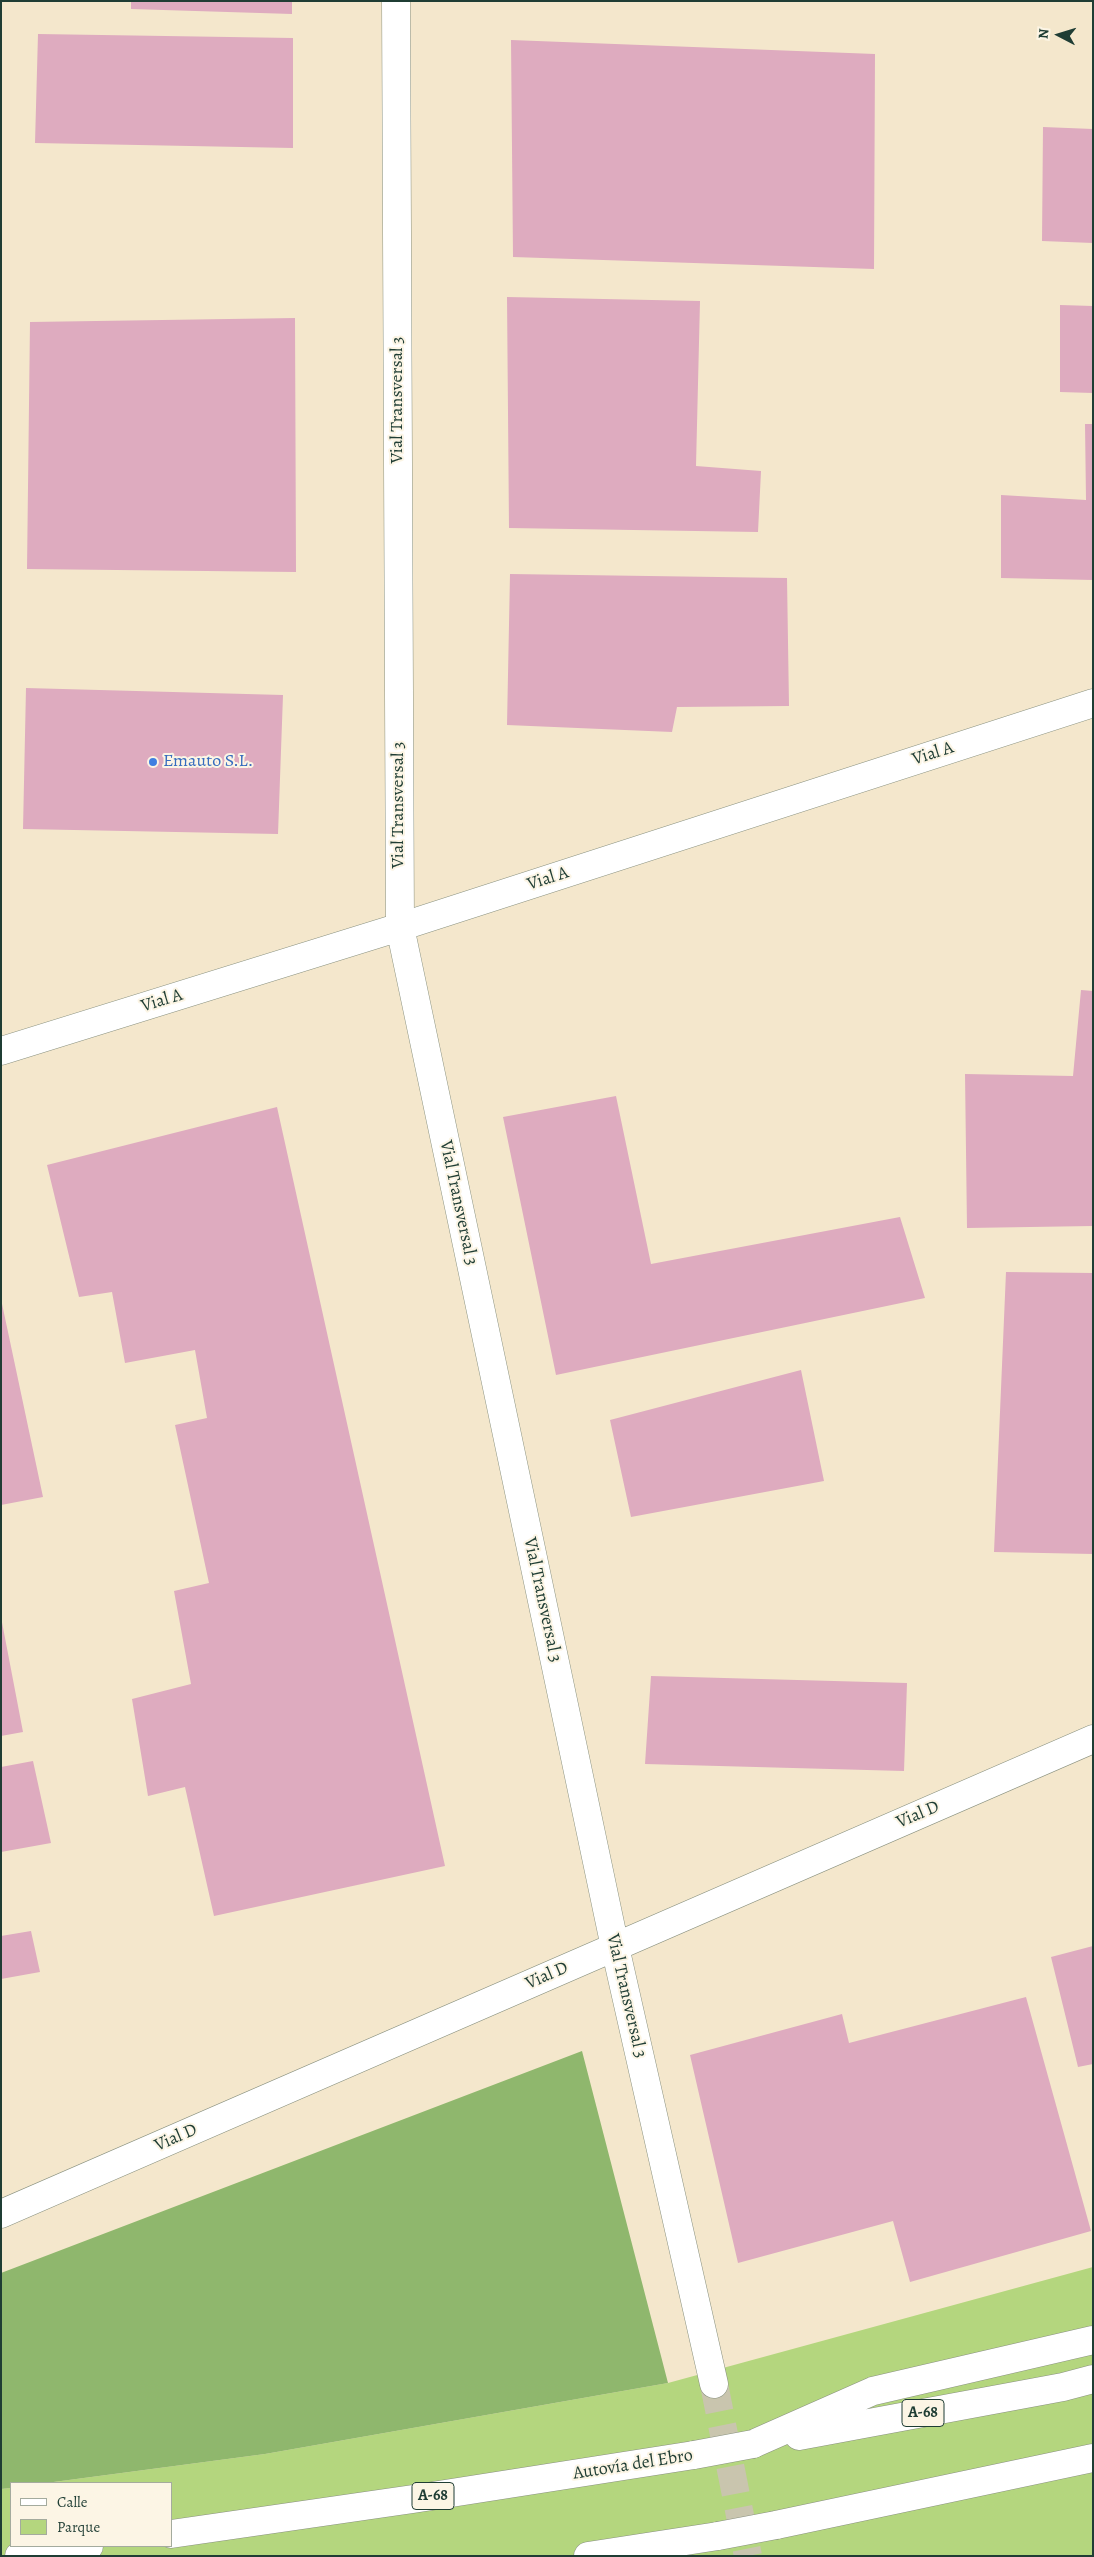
<!DOCTYPE html>
<meta charset="utf-8">
<style>
body{margin:0}
#map{position:relative;width:1094px;height:2557px;overflow:hidden;background:#f4e7cc;font-family:Alegreya,serif}
canvas{display:block}
.frame{position:absolute;inset:0;border:2px solid #1f3d34;pointer-events:none}
.legend{position:absolute;left:10px;top:2482px;width:162px;height:65px;box-sizing:border-box;background:#fcf5e5;border:1px solid #a4ab9e;margin:0;padding:6px 9px;list-style:none;font-size:15px;color:#1f3d34}
.legend li{display:flex;align-items:center;gap:10px;height:25px}
.legend b{width:25px;border:1px solid #a4ab9e}
.north{position:absolute;left:1034px;top:10px;width:50px;height:50px;-webkit-text-stroke:4px #fcf5e5;paint-order:stroke;rotate:275deg;font-size:14px;font-weight:700;line-height:20px;text-align:center;color:#1f3d34}
.north::after{content:'';display:block;margin:auto;width:18px;height:22px;background:#1f3d34;clip-path:polygon(50% 0,100% 100%,50% 72%,0 100%)}
</style>
<div id="map">
<canvas width="1094" height="2557"></canvas>
<div class="frame"></div>
<ul class="legend">
<li><b style="height:6px;background:#fff"></b>Calle</li>
<li><b style="height:14px;background:#b4d67e"></b>Parque</li>
</ul>
<div class="north">N</div>
</div>
<script>
const g = document.querySelector('canvas').getContext('2d');
g.lineJoin = 'round';
function fill(path, color) {
  g.fillStyle = color;
  g.fill(path, 'evenodd');
}
function toPath(rows) {
  const path = new Path2D();
  for (const r of rows) {
    path.moveTo(r[0], r[1]);
    for (let i = 2; i < r.length; i += 2) path.lineTo(r[i], r[i + 1]);
  }
  return path;
}
function trace(path, color, width, dash) {
  g.strokeStyle = color;
  g.lineWidth = width;
  g.lineCap = dash ? 'butt' : 'round';
  g.setLineDash(dash || []);
  g.stroke(path);
}
function write(font, color, halo, rows, align = 'center') {
  g.font = font + ' Alegreya,serif';
  g.lineWidth = 4;
  g.setLineDash([]);
  g.textBaseline = 'middle';
  g.strokeStyle = halo;
  g.fillStyle = color;
  for (const [text, x, y, turn = 0] of rows) {
    g.save();
    g.translate(x, y);
    g.rotate((+turn || 0) * Math.PI / 180);
    g.textAlign = isNaN(turn) ? turn : align;
    if (halo) g.strokeText(text, 0, 0);
    g.fillText(text, 0, 0);
    g.restore();
  }
}
fill(toPath([
 [1093,2267,1093,2556,1,2556,1,2489,11,2488,11,2546,171,2546,171,2483,46,2483,265,2454,668,2383]
]), '#b4d67e');
fill(toPath([
 [582,2051,668,2383,265,2454,46,2483,11,2483,11,2488,1,2489,1,2273]
]), '#8fb76d');
fill(toPath([
 [131,1,292,1,292,14,131,9],
 [38,34,293,38,293,148,35,143],
 [511,40,875,54,874,269,513,257],
 [1043,127,1093,129,1093,243,1042,241],
 [507,297,700,301,696,466,761,471,758,532,509,528],
 [1060,305,1093,306,1093,393,1060,392],
 [295,318,296,572,27,569,30,322],
 [1085,424,1093,424,1093,580,1001,578,1001,495,1086,500],
 [510,574,787,578,789,706,677,707,672,732,507,725],
 [26,688,283,695,278,834,23,829],
 [1081,990,1093,991,1093,1226,967,1228,965,1074,1073,1076],
 [616,1096,651,1264,900,1217,925,1298,556,1375,503,1117],
 [277,1107,445,1866,214,1916,185,1787,148,1796,132,1699,191,1684,174,1591,209,1583,175,1425,207,1418,195,1350,125,1363,112,1292,79,1297,47,1165],
 [1006,1272,1093,1273,1093,1554,994,1552],
 [1,1299,43,1497,1,1505],
 [801,1370,824,1481,631,1517,610,1420],
 [1,1617,23,1732,1,1736],
 [651,1676,907,1683,904,1771,645,1764],
 [33,1761,51,1843,1,1852,1,1767],
 [31,1931,40,1972,1,1979,1,1936],
 [1093,1946,1093,2064,1078,2067,1051,1957],
 [1026,1997,1091,2231,910,2282,893,2221,738,2263,690,2055,842,2014,849,2043]
]), '#deabbf');
trace(toPath([
 [714,2384,748,2556]
]), '#c9c5ae', 28, [28, 14]);
const minor = toPath([
 [396,1,400,927,615,1947,714,2384],
 [1,1051,400,927,1093,703],
 [1,2214,1093,1739]
]);
const highway = toPath([
 [799,2436,1063,2387,1093,2379],
 [753,2444,873,2391,1093,2340],
 [776,2525,1093,2458],
 [171,2534,413,2499,694,2455],
 [19,2556,89,2546],
 [588,2556,718,2536]
]);
trace(minor, '#8a9280', 29);
trace(highway, '#8a9280', 29);
trace(minor, '#fff', 28);
trace(highway, '#fff', 28);
const highwayBridge = toPath([
 [694,2455,753,2444],
 [718,2536,776,2525]
]);
trace(highwayBridge, '#8a9280', 29, []);
trace(highwayBridge, '#fff', 28);
for (const [x, y, r, color] of [
 [153,762,5,"#3f7fe0"]
]) {
  const dot = new Path2D();
  dot.arc(x, y, r, 0, 2 * Math.PI);
  g.fillStyle = color;
  g.fill(dot);
  trace(dot, '#fcf5e5', 2);
}
for (const [x, y, w] of [
 [923,2413,42],
 [433,2496,42]
]) {
  const box = new Path2D();
  box.roundRect(x - w / 2, y - 13.5, w, 27, 4);
  g.fillStyle = '#fcf5e5';
  g.fill(box);
  trace(box, '#1f3d34', 1);
}
write('bold 16px', '#1f3d34', null, [
 ["A-68",923,2413],
 ["A-68",433,2496]
]);
write('18px', '#1f3d34', '#fcf5e5', [
 ["Vial Transversal 3",398,400,-90],
 ["Vial A",933,754,-18],
 ["Vial Transversal 3",399,805,-90],
 ["Vial A",548,879,-18],
 ["Vial A",162,1001,-17],
 ["Vial Transversal 3",458,1203,78],
 ["Vial Transversal 3",542,1600,78],
 ["Vial D",918,1815,-23],
 ["Vial D",547,1976,-24],
 ["Vial Transversal 3",626,1996,77],
 ["Vial D",176,2138,-24],
 ["Autovía del Ebro",633,2465,-9]
]);
write('18px', '#366cbe', '#fcf5e5', [
 ["Emauto S.L.",163,762]
], 'left');
</script>
